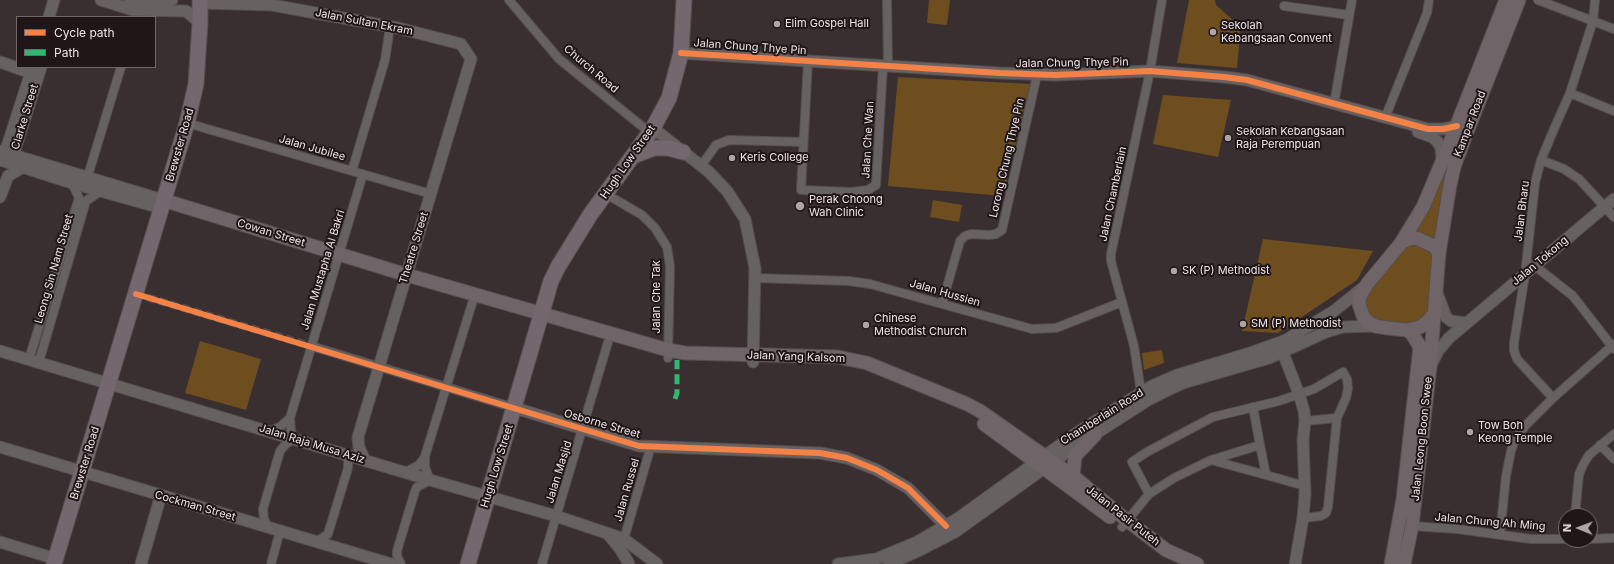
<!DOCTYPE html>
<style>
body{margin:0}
#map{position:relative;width:1614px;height:564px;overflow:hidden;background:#392f31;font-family:Inter,sans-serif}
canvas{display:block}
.legend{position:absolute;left:16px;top:16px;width:140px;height:52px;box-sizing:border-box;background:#1e1617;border:1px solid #726869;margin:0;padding:5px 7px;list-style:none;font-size:12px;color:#efe3e5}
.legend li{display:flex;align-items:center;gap:8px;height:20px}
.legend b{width:20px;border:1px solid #726869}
.north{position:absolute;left:1558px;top:508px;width:40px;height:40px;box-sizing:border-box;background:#1e1617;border:1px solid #726869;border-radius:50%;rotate:271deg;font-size:11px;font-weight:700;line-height:16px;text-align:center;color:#efe3e5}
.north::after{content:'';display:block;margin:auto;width:14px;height:18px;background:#afa4a6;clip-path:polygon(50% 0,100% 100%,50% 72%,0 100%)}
</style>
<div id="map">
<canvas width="1614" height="564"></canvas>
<ul class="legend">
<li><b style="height:5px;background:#f48246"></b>Cycle path</li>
<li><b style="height:5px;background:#33b770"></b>Path</li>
</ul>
<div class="north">N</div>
</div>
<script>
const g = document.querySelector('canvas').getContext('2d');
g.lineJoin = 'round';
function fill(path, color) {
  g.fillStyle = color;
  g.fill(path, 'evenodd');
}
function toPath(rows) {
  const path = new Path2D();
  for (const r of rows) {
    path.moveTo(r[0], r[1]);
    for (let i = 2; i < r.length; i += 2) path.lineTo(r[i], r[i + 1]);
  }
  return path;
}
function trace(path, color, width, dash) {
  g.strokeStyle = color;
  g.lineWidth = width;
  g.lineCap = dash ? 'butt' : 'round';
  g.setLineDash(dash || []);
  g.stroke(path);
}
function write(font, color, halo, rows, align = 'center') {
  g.font = font + ' Inter,sans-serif';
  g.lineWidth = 4;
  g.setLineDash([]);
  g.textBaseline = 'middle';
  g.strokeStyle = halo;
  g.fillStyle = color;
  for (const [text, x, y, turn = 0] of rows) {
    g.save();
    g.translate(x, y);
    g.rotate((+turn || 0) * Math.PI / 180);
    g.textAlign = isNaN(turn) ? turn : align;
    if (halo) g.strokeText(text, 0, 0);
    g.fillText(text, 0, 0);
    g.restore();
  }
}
fill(toPath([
 [929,0,950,0,947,25,927,23],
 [1189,0,1215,0,1216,5,1235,22,1241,23,1237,68,1177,63],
 [898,77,1030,84,1003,196,888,186],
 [1163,95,1231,100,1218,157,1153,144],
 [1452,152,1443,186,1436,244,1412,235],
 [933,200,962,205,959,222,930,217],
 [1263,239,1373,251,1357,280,1278,333,1242,331],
 [1413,244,1426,248,1430,252,1433,259,1433,269,1427,313,1421,321,1410,326,1377,322,1371,318,1366,310,1365,302,1367,294,1407,245],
 [200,341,261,359,246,410,185,393],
 [1162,350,1164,363,1144,370,1142,353]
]), '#6e4e1e');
trace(toPath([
 [136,294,311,346]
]), '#544a4c', 8, [8, 4]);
const street = toPath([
 [509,0,559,59,649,132],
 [887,0,888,66],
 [1538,0,1614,29],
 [1284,6,1349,15],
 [808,61,801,190,852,192,868,190,876,185,883,66],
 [1570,93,1614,111],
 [1334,104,1352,0],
 [1385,118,1427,13,1429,0],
 [187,123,431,194],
 [1541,160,1564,169,1579,179,1614,217],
 [701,166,716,145,729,140,803,142],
 [352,171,385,60,390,27],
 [86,182,121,67],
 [606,194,642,215,655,228,667,247,670,266,668,358],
 [1535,266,1573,296,1614,349],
 [755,278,849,281,870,284,1032,329,1056,328,1122,302],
 [942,304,960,241,965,236,971,234,989,235,996,234,1002,230,1037,75],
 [311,346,515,408],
 [29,359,79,198,72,183],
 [39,362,86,201,101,191],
 [1141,392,1134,346,1111,261,1111,254,1150,71,1162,0],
 [1553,398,1517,359,1514,351,1514,343,1525,275,1535,183,1541,160,1554,129,1570,93,1593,21,1595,0],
 [1253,407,1260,445],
 [1305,421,1337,418],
 [270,431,280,427,290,418],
 [1600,445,1614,459],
 [1211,460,1266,475],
 [406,472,419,465,425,457],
 [1149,494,1132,462,1147,452,1213,417,1279,401,1314,389,1343,372,1347,379,1348,388,1346,398,1337,418,1328,507,1326,513,1321,516,1303,518],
 [1575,516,1579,474,1583,465,1589,455,1614,434],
 [1412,526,1457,529,1531,539,1566,539],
 [268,527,264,519,263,509,280,451,286,444,294,439,291,431,290,418,363,174],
 [1122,527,1149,494,1174,478,1211,460,1260,445,1266,475,1305,486],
 [1500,535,1506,476,1511,451,1515,439,1526,425,1553,398,1614,344],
 [624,539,651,446],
 [1590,539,1614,538],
 [316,542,328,534,348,468,348,455],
 [271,564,280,531],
 [401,564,397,556,397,551,415,491,417,487,430,480,425,467,425,456,475,294],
 [542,564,608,342]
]);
const secondary = toPath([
 [101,0,133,10,186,11,200,23],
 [130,0,172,0],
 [200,3,272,5,398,28,461,44,471,59,358,437,359,448,365,460],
 [49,17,54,0],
 [681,53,1000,73,1055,75,1150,71,1224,77,1247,80,1428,129,1443,129,1457,126],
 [0,62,37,75],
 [653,128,709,172,727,191,745,219,755,268,753,362],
 [1418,132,1432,137,1437,141,1441,148,1442,161],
 [0,151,163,200],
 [0,160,72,183,161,208],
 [6,160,5,153,32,69],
 [9,160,13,156,41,67],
 [0,197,8,176,23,167],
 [1437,293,1446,317,1451,321,1466,323],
 [0,351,430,480,556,516,624,539,657,564],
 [1283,353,1299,394,1304,411,1305,421,1303,440,1305,494,1303,518,1295,564],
 [1431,365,1438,351,1449,338,1614,199],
 [515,408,639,446,820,453,847,458,877,470,908,488,946,526],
 [0,447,391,564],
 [608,534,621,550,629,564],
 [0,542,56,559],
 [141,564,161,495],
 [838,564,876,559,917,542,957,519,1078,432,1152,386,1177,375,1250,353,1286,340,1334,311,1365,286],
 [889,564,920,550,955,532,1067,452,1148,400,1172,388,1183,383,1269,358,1326,332,1343,327,1375,326]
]);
const primary = toPath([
 [163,200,407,275,668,350,685,353,838,357,867,363,967,404,980,411,1073,476,1124,518,1166,550,1197,564],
 [1401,243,1423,207,1447,150,1506,0],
 [1435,313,1425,324,1418,328,1407,330,1387,328,1375,326,1368,322,1363,316,1359,304,1360,296,1368,283,1401,243,1408,239,1416,238,1434,246,1439,253],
 [984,424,1110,517],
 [1073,476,1075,456,1095,435],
 [1391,564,1403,499,1420,347,1412,334,1407,330],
 [1404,564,1412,526,1430,367,1439,253,1450,185,1454,167,1467,132,1519,0]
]);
const highway = toPath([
 [633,156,654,148,668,148,683,152],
 [54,564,187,123,196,84,200,23,200,0],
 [468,564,551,281,558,267,590,215,653,128,669,98,681,53,684,0]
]);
trace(street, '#554d4e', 10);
trace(secondary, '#554d4e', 13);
trace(primary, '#554d4e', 15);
trace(highway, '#554d4e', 17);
trace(street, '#686162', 8);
trace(secondary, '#686162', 11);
trace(primary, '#6f6569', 13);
trace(highway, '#74686e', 15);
trace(toPath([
 [675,399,677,393,677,360]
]), '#33b770', 5, [10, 5]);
trace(toPath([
 [681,53,1000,73,1055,75,1150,71,1224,77,1247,80,1428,129,1443,129,1457,126],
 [136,294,639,446,820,453,847,458,877,470,908,488,946,526]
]), '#f48246', 6);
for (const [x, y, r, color] of [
 [777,24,4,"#afa4a6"],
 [1213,32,4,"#afa4a6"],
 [1228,138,4,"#afa4a6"],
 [732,158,4,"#afa4a6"],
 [800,206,5,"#afa4a6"],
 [1174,271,4,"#afa4a6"],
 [1243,324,4,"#afa4a6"],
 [866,325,4,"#afa4a6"],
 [1470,432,4,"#afa4a6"]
]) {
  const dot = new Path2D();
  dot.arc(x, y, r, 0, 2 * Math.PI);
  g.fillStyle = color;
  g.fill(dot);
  trace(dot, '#1e1617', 1.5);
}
write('11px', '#efe3e5', '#1e1617', [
 ["Jalan Sultan Ekram",364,22,11],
 ["Jalan Chung Thye Pin",750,47,4],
 ["Jalan Chung Thye Pin",1072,63,-1],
 ["Church Road",591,69,40],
 ["Clarke Street",25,117,-73],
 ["Kampar Road",1470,124,-69],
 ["Jalan Che Wan",868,140,-87],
 ["Brewster Road",180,145,-74],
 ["Jalan Jubilee",312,148,16],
 ["Lorong Chung Thye Pin",1007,158,-77],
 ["Hugh Low Street",628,162,-55],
 ["Jalan Chamberlain",1113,194,-78],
 ["Jalan Bharu",1522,211,-83],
 ["Cowan Street",271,233,17],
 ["Theatre Street",414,248,-73],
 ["Jalan Tokong",1540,261,-40],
 ["Leong Sin Nam Street",54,269,-74],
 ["Jalan Mustapha Al Bakri",323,270,-73],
 ["Jalan Hussien",945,293,16],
 ["Jalan Che Tak",657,297,-90],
 ["Jalan Yang Kalsom",796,357,2],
 ["Chamberlain Road",1102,417,-32],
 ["Osborne Street",602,424,16],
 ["Jalan Leong Boon Swee",1422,439,-84],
 ["Jalan Raja Musa Aziz",312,444,17],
 ["Brewster Road",85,463,-73],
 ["Hugh Low Street",497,466,-73],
 ["Jalan Masjid",559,472,-73],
 ["Jalan Russel",627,490,-74],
 ["Cockman Street",195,506,16],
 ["Jalan Pasir Puteh",1123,516,38],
 ["Jalan Chung Ah Ming",1490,522,5]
]);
write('11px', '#efe3e5', '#1e1617', [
 ["Elim Gospel Hall",785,24],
 ["Sekolah",1221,26],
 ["Kebangsaan Convent",1221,39],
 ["Sekolah Kebangsaan",1236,132],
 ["Raja Perempuan",1236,145],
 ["Keris College",740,158],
 ["Perak Choong",809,200],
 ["Wah Clinic",809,213],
 ["SK (P) Methodist",1182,271],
 ["Chinese",874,319],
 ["Methodist Church",874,332],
 ["SM (P) Methodist",1251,324],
 ["Tow Boh",1478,426],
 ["Keong Temple",1478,439]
], 'left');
</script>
